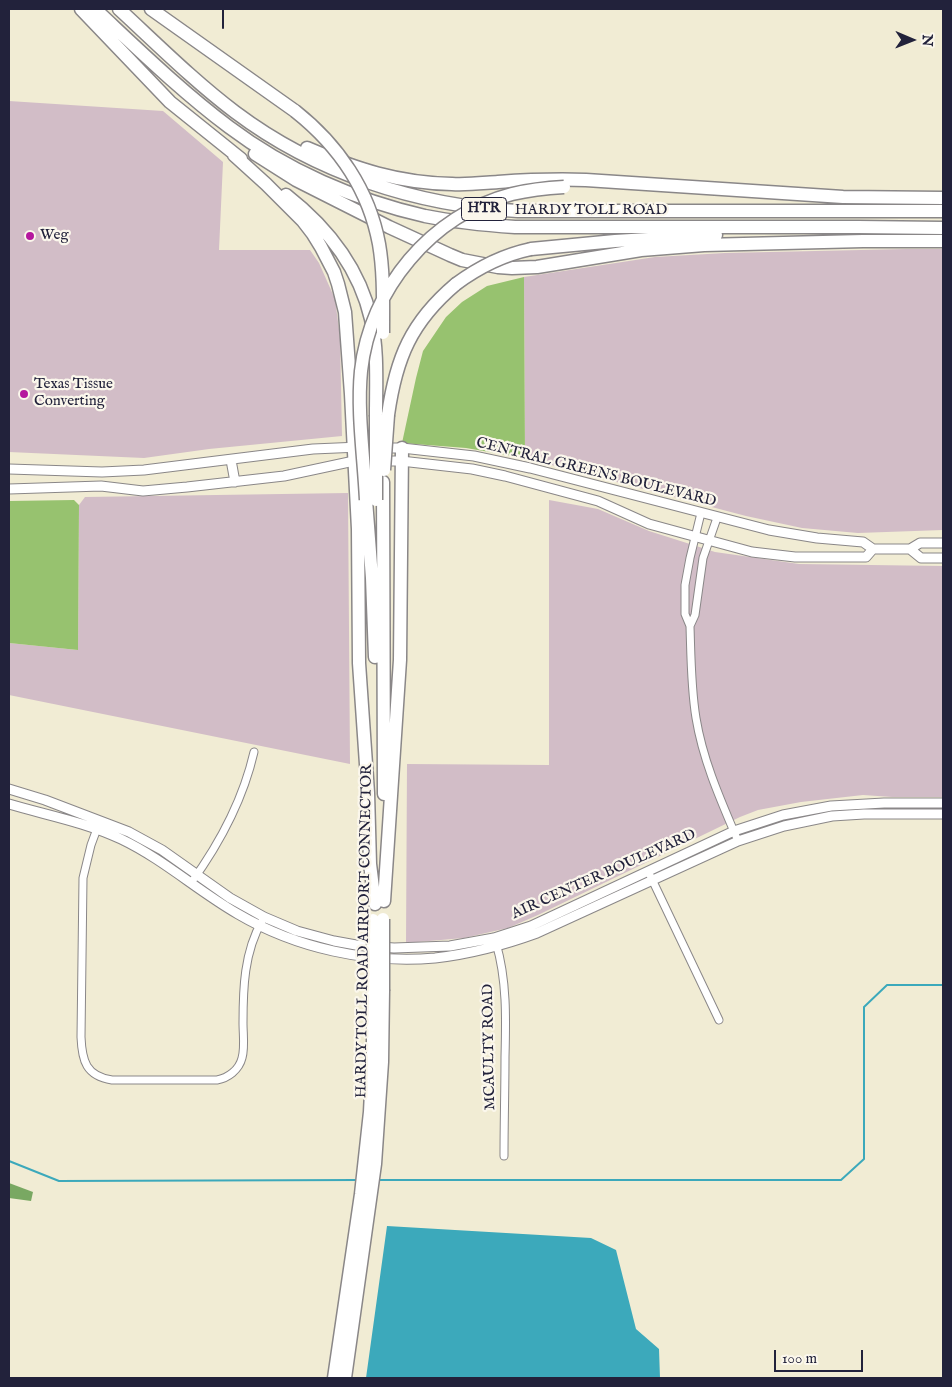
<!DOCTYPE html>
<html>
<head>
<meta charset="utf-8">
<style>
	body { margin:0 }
	#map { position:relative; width:952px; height:1387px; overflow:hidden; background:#f1ecd4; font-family:"IM FELL English",serif }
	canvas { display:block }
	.frame { position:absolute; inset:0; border:10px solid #22223b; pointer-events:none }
	.north { position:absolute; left:887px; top:15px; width:50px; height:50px; -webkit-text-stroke:4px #fbf7ec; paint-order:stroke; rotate:91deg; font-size:14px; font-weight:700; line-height:20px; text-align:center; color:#22223b }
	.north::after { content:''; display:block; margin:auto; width:18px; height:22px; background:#22223b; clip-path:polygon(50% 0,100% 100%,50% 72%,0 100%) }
	.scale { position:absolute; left:774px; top:1350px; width:89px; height:22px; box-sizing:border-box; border:2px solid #22223b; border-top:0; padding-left:6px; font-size:15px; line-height:18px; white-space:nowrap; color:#22223b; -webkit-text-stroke:4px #fbf7ec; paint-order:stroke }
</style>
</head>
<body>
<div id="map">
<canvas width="952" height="1387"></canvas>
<div class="frame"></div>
<div class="north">N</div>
<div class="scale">100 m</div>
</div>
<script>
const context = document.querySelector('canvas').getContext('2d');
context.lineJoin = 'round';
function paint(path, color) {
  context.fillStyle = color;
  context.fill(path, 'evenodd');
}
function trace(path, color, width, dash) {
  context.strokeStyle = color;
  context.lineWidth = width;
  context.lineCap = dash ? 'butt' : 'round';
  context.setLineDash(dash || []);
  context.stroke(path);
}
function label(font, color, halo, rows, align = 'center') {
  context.font = font + ' "IM FELL English",serif';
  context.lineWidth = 4.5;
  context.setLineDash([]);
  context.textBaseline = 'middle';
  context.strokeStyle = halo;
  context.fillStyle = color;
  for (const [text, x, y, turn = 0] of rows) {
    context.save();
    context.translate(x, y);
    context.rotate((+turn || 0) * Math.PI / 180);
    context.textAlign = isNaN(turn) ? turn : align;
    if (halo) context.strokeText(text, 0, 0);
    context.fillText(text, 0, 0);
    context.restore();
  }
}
paint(new Path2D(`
	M9 101 163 111 223 162 219 250H310L319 263 335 299 340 337 342 436 209 449 144 458 9 452Z
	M906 249H943V530L858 533 802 528 746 516 525 458 524 277 655 257 725 253Z
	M348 493 350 764 9 695V643L78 650 79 505 85 497Z
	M549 500 598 509 649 531 715 552 799 564 943 566V797H892L863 795 801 802 758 810 740 817 538 915 508 928 464 938 406 943 407 764 549 765Z`), '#d2bdc7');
paint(new Path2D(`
	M524 277 525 458 466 448 402 443 416 378 423 351 446 317 462 302 487 286Z
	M74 500 79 505 78 650 9 643V501Z`), '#97c26f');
paint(new Path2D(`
	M9 1183 33 1192 31 1201 9 1198Z`), '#79a862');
paint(new Path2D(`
	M387 1226 591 1238 616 1250 636 1329 659 1349 660 1378H366Z`), '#3ca9bb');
trace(new Path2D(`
	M9 1161 59 1181 357 1180
	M377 1180H841L864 1159V1007L887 985H943`), '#3ca9bb', 2);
const minor = new Path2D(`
	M701 513 690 558 685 585V614L690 626C691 657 691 688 696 718 703 761 721 801 738 841
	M690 626 695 615 703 558 717 518
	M98 826 91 845 83 878 81 1037C82 1061 86 1076 112 1080H217C228 1078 239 1070 242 1058 245 1048 243 1034 243 1023 243 989 244 952 262 921
	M648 871 719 1020
	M191 883C220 843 243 800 254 752
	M496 943C507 980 506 1019 505 1057 505 1090 504 1123 504 1156`);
const tertiary = new Path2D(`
	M380 448H402L474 456 530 468 769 530 817 538 863 542 873 549H910L920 543H943
	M231 460 235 482
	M380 461H401L472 469 505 476 598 501 649 524 752 552 795 557H866L873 549
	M9 469 102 472 144 470 313 449 360 447
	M9 489 101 486 143 491 187 487 284 476 354 461H360
	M910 549 921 558H943
	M9 789 45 800 129 832 162 850 230 898 264 917 297 931 334 941 356 945 394 948 450 946 494 938 531 926 734 831 783 815 831 806 884 803H943
	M9 804C46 815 85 822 121 839 163 859 198 891 238 914 296 948 368 964 435 958 470 954 504 945 537 933L738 841 784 826 832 816 864 814H943`);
const motorway = new Path2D(`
	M81 9 170 102 241 159
	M95 9C138 49 181 91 229 127 286 170 355 200 425 216 455 222 485 225 515 227H858L943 228
	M119 9C157 44 194 81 235 112 316 173 417 206 518 211H943
	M151 9 295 111
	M307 148C356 169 398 183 452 184 467 185 483 183 498 182 527 180 557 179 586 180L843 197 943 198
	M255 154 296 180 389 227 450 255 462 260 498 267 512 268 537 267 641 250 704 245 863 241H943
	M234 155 266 184 303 221 313 234 321 247 334 272 338 284 345 312 351 394 358 529 359 663 368 793 370 864 375 904
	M286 195C327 227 359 267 371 319 378 350 376 383 376 415
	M531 249 615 241 716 235
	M388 415C396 358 411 322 456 284
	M383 482 384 794
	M366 500 372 578 375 657
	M384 901 400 660 402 448
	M334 1378 361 1194 370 1112 373 1052V989
	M345 1378 375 1164 382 1062 383 991`);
trace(minor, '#8a8788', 9);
trace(tertiary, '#8a8788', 11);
trace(motorway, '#8a8788', 15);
trace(minor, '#fff', 7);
trace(tertiary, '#fff', 9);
trace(motorway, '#fff', 12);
trace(new Path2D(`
	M223 28V9`), '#22223b', 2);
const motorwayBridge = new Path2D(`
	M295 111C338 145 369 190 379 244 384 273 383 303 383 333
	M456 284C479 267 503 255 531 249
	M384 470 388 415
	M366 500C364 458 357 412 361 371 370 289 431 215 512 194 529 190 546 188 564 187
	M376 500V415
	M373 920V989
	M383 991V919`);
trace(motorwayBridge, '#8a8788', 15, []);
trace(motorwayBridge, '#fff', 12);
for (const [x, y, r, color] of [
	[30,236,5,"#b5179e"],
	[24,394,5,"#b5179e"]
]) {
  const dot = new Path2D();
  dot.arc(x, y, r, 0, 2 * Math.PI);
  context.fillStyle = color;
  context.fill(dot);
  trace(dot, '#fbf7ec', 2);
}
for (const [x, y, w] of [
	[484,209,45]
]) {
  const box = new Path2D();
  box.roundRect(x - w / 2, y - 11.5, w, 23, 4);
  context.fillStyle = '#fbf7ec';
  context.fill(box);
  trace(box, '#22223b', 1);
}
label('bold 14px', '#22223b', null, [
	["HTR",484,209]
]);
label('15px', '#22223b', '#fbf7ec', [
	["HARDY TOLL ROAD",591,211],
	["CENTRAL GREENS BOULEVARD",596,473,14],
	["AIR CENTER BOULEVARD",604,875,-24],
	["HARDY TOLL ROAD AIRPORT CONNECTOR",365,931,-89],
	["MCAULTY ROAD",490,1047,-91]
]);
label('15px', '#22223b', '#fbf7ec', [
	["Weg",40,236],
	["Texas Tissue",34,385],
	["Converting",34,402]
], 'left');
</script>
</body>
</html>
